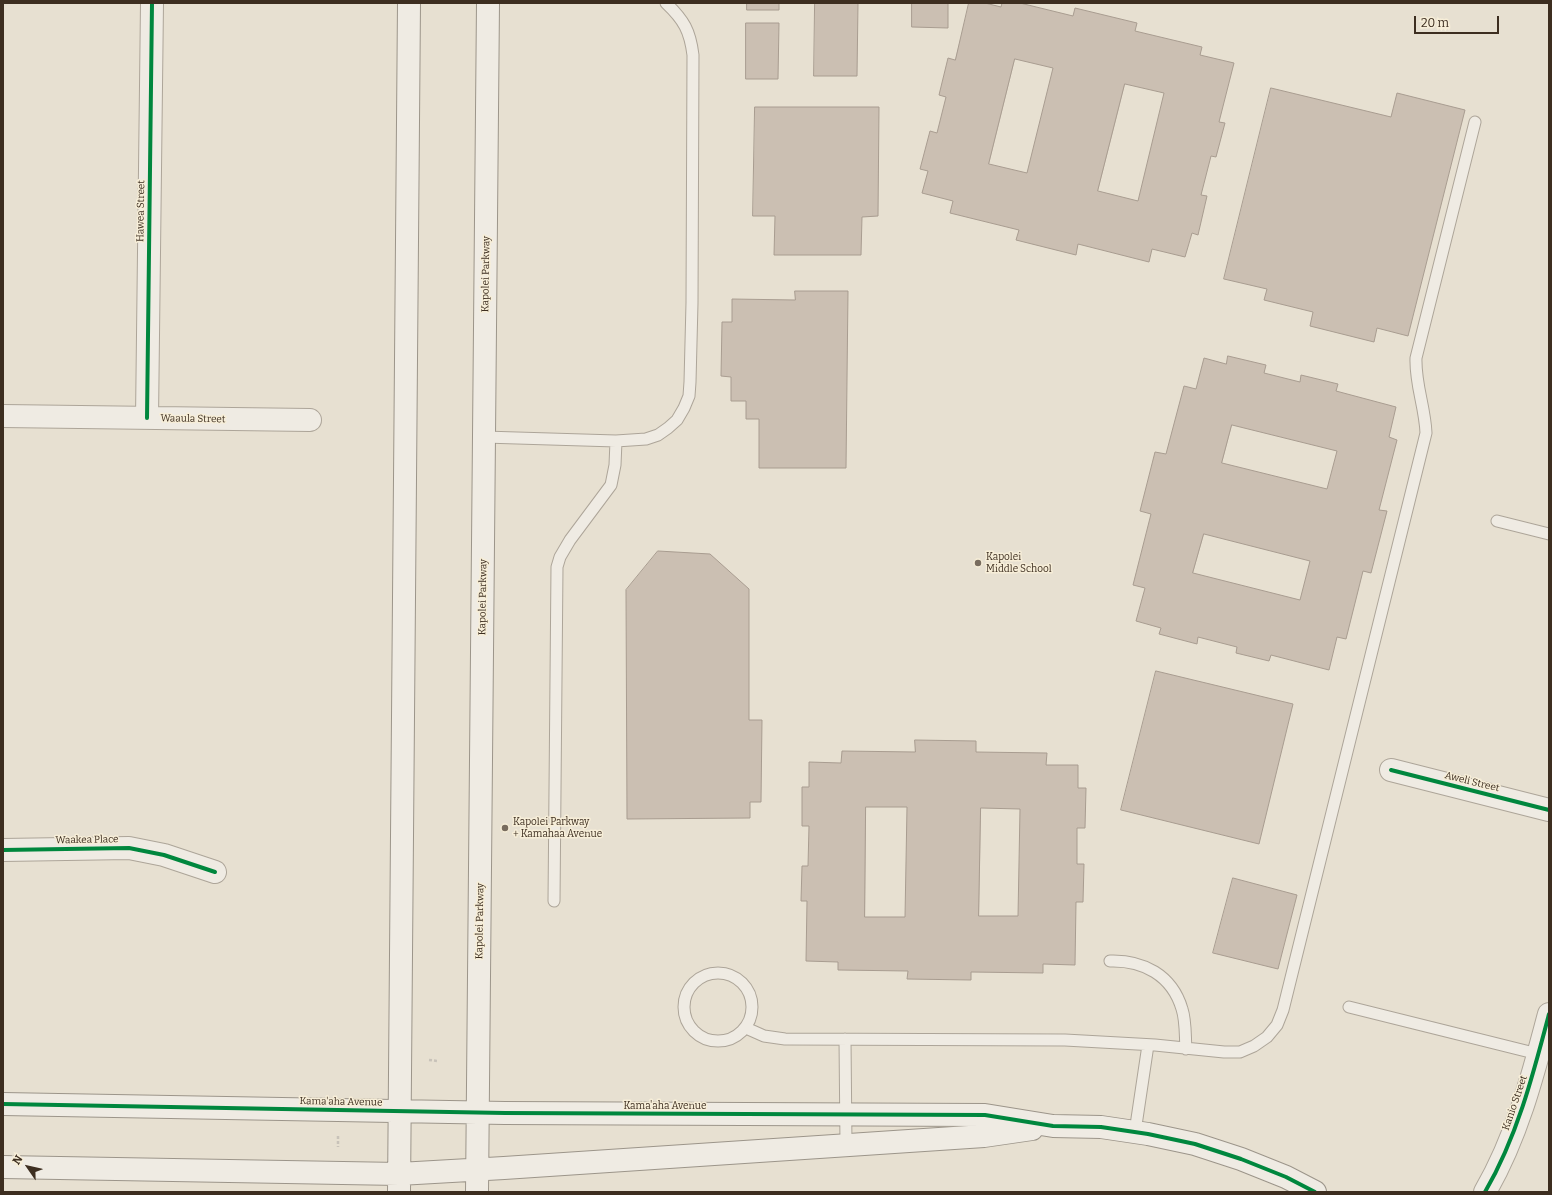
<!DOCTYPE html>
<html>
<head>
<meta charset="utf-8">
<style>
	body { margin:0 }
	#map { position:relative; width:1552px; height:1195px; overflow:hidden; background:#e7e0d1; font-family:Bitter,serif }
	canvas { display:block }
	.frame { position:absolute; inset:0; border:4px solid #3d2e20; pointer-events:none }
	.north { position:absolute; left:8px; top:1147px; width:40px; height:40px; -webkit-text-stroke:3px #f7eed8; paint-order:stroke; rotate:304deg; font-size:11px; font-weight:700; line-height:16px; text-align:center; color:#3d2e20 }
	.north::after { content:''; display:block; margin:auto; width:14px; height:18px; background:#3d2e20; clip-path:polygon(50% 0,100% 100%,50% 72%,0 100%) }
	.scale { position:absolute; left:1414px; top:16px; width:85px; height:18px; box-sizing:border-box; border:2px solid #3d2e20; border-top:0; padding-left:5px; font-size:12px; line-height:14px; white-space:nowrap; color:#3d2e20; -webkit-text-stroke:3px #f7eed8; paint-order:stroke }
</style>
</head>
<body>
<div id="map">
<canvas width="1552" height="1195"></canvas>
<div class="frame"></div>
<div class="north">N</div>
<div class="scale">20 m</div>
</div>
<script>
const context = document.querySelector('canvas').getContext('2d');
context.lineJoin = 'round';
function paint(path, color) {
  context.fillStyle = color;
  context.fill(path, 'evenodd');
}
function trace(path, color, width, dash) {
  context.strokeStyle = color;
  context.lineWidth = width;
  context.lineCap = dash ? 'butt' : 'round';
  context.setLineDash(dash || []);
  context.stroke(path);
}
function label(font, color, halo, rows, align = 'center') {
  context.font = font + ' Bitter,serif';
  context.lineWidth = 3;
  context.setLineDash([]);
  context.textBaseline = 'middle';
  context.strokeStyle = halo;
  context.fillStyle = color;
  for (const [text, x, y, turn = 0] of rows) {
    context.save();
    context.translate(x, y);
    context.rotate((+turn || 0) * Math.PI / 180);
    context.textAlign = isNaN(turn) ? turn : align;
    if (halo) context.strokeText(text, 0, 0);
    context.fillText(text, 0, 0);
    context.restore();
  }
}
const building = new Path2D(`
	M747 3H779V10H747Z
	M815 3H858L857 76H814Z
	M912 3H948V28L912 27Z
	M969 3H985L1001 7 1002 3H1020L1073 16 1075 8 1137 23 1135 31 1202 47 1200 55 1234 63 1219 122 1225 123 1216 157 1211 156 1201 195 1207 196 1198 235 1192 233 1185 257 1152 249 1149 262 1078 244 1076 255 1016 240 1019 230 950 213 953 201 922 193 928 171 920 169 930 131 937 133 946 97 939 95 948 58 955 60ZM1015 59 1053 68 1027 173 989 164ZM1125 84 1164 93 1138 201 1098 191Z
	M746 23H779L778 79H746Z
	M1271 88 1391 117 1397 93 1465 110 1408 336 1377 328 1374 342 1310 326 1313 312 1264 300 1267 289 1224 279Z
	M755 107H879L878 216 862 217 861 255H774L775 216H753Z
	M795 291H848L846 468H759V419H746V401H731V377L721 376 722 322H732V299L795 300Z
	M1228 356 1266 365 1264 373 1300 382 1301 375 1338 384 1336 391 1396 407 1389 437 1397 440 1379 510 1387 511 1371 573 1363 571 1346 639 1337 637 1329 670 1271 655 1269 661 1236 653 1237 647 1198 637 1197 644 1159 634 1161 628 1136 621 1145 588 1133 585 1151 514 1140 511 1155 452 1166 454 1184 386 1196 389 1204 358 1226 364ZM1232 425 1337 451 1327 489 1222 463ZM1204 534 1310 561 1300 600 1193 573Z
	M658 551 710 554 749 589V720H762L761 802H750V818L627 819 626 590Z
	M1156 671 1293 704 1259 844 1121 810Z
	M915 740 976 741V752L1047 753 1046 765H1078V788H1086L1085 828H1077V864H1084L1083 902H1076L1075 965 1043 964V973L971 972V980L907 979 908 971 838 970V962L806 961 807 901H801L802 866H808L809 826H802V787H809V762L841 763 842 751 915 752ZM866 807H907L905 917H865ZM981 808 1020 809 1018 916H979Z
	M1233 878 1297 895 1278 969 1213 953Z`);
paint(building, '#cbbfb2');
trace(building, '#a89c90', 1);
const lane = new Path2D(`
	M484 437 616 441 646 439 658 435 668 428 677 420 684 408 689 396 690 382 692 303 693 55C690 31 684 20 666 3
	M1497 521 1549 534
	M554 901 557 567 560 557 570 540 611 485 615 465 616 441
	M1110 961C1143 960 1172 975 1182 1009 1186 1021 1185 1036 1186 1049
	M684 1007a34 34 0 1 1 68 0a34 34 0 1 1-68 0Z
	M1349 1007 1538 1054
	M746 1028 764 1036 785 1039 1065 1040 1155 1045 1224 1052H1240L1254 1046 1267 1037 1277 1025 1283 1010 1426 433C1425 407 1415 384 1416 358L1475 122
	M845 1039 846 1145
	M1135 1132 1148 1045`);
const street = new Path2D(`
	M3 416 310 420
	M147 418 152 3
	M1391 770 1549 810
	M3 850 129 848 164 855 215 872
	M1485 1192C1517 1137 1533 1075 1549 1014`);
const secondary = new Path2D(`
	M3 1104 505 1113 985 1115 1053 1126 1101 1127 1148 1134 1195 1144 1241 1159 1286 1177 1315 1192
	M3 1167 399 1174 504 1168 984 1136 1032 1129
	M399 1192 409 3
	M477 1192 488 3`);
trace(lane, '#ada599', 13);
trace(street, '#ada599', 24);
trace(secondary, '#9c958a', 24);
trace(new Path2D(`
	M429 1060 438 1061
	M338 1136V1147`), '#c8c2b9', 2.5, [3, 2]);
trace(lane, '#efebe3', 11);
trace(street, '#efebe3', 22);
trace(secondary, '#efebe3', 22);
trace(new Path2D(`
	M147 418 152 3
	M1391 770 1549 810
	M3 850 129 848 164 855 215 872
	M3 1104 505 1113 985 1115 1053 1126 1101 1127 1148 1134 1195 1144 1241 1159 1286 1177 1315 1192
	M1485 1192C1517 1137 1533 1075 1549 1014`), '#00873e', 4);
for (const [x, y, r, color] of [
	[978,563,4,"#786c5e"],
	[505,828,4,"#786c5e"]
]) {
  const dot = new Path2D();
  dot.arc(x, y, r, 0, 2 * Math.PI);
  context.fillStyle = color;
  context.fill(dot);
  trace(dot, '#f7eed8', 1.5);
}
label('10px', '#3d2e20', '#f7eed8', [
	["Hawea Street",141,211,-89],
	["Kapolei Parkway",486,274,-89],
	["Waaula Street",193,419,1],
	["Kapolei Parkway",483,597,-89],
	["Aweli Street",1472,782,14],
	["Waakea Place",87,840,-1],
	["Kapolei Parkway",480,921,-89],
	["Kama'aha Avenue",341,1102,1],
	["Kanio Street",1515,1103,-71],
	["Kama'aha Avenue",665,1106]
]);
label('10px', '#3d2e20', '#f7eed8', [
	["Kapolei",986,557],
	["Middle School",986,569],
	["Kapolei Parkway",513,822],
	["+ Kamahaa Avenue",513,834]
], 'left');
</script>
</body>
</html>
